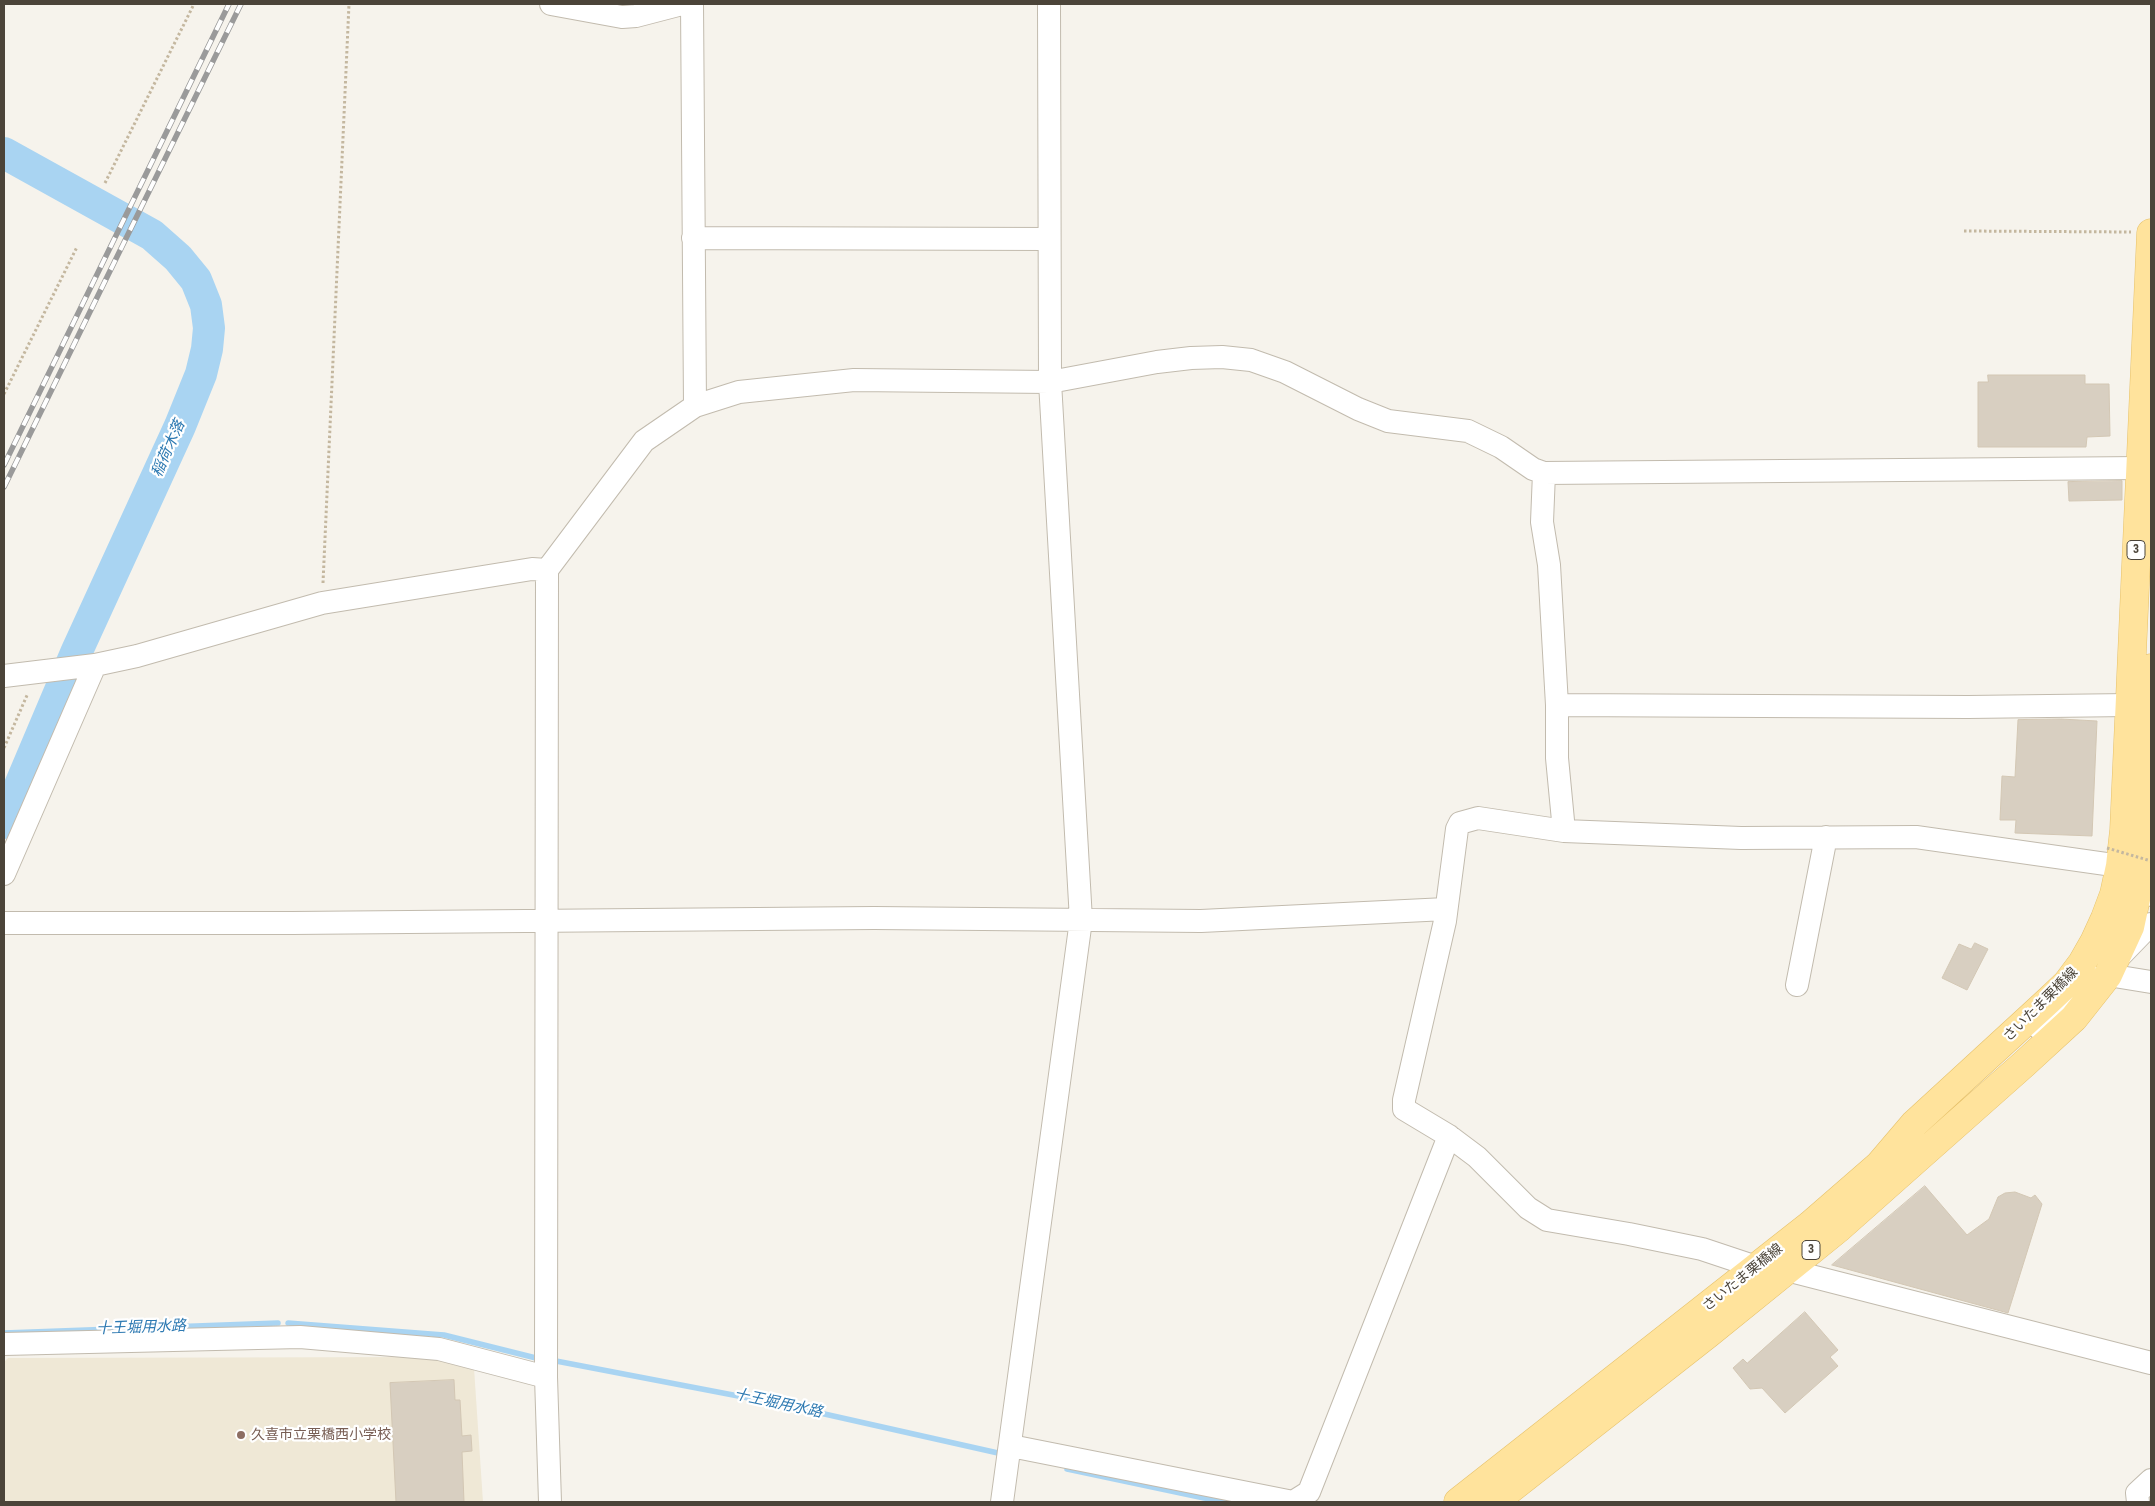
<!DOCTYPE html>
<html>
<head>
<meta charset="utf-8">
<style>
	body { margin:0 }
	#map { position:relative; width:2155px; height:1506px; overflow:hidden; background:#f6f3ec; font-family:"Roboto Condensed",sans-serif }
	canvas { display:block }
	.frame { position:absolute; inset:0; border:5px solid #4b4439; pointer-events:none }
</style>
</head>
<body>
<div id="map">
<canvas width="2155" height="1506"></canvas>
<div class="frame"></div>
</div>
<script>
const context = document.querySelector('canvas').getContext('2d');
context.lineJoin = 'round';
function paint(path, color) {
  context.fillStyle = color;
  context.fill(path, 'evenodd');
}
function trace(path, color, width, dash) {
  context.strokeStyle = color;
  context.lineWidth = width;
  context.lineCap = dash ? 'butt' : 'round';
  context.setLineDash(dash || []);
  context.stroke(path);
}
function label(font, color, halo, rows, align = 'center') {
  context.font = font + ' "Roboto Condensed","Noto Sans JP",sans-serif';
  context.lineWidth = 4.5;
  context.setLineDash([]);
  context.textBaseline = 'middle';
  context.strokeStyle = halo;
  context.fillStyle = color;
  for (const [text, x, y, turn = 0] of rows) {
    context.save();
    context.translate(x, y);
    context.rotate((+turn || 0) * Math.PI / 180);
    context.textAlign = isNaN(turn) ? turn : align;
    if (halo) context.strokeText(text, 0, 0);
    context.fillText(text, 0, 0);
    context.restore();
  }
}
paint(new Path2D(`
	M426 1357 474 1368 483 1502H4V1362L8 1358Z`), '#efe8d6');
trace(new Path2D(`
	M288 1323 444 1335 540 1359
	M4 1333 278 1323
	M556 1361 780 1404 998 1453
	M1067 1469 1204 1498 1234 1502`), '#a9d4f2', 5.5);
trace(new Path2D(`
	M4 153 152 235 178 258 196 280 206 305 209 328 207 349 201 374 180 426 76 653 4 823`), '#a9d4f2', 32);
const building = new Path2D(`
	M1988 375H2085V384H2109L2110 436 2087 437 2086 447H1978V382H1988Z
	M2122 481V500L2069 501 2068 482Z
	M2061 719 2097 721 2092 836 2015 833 2016 820H2000L2002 776 2015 777 2018 720Z
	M1975 943 1988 949 1967 990 1942 978 1959 944 1971 949Z
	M1925 1186 1967 1235 1989 1219 1998 1197 2005 1193 2015 1192 2031 1198 2035 1195 2042 1204 2008 1313 1832 1265Z
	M1805 1312 1838 1350 1830 1357 1838 1366 1785 1413 1762 1388 1750 1389 1733 1368 1743 1359 1747 1363Z
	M454 1380 455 1400H460L462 1436 471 1435 472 1451 462 1452 464 1502H396L390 1383Z`);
paint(building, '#d8cfc1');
trace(building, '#d3c7b4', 1);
const minor = new Path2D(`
	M551 4 622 17 636 16 682 4
	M692 4 695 406
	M693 238 1049 239
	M1544 473 1542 522 1549 565 1557 705V758L1564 831
	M4 676 95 665 137 656 322 603 532 569 547 570
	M1557 705 1968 707 2129 705
	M4 874 95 665
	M4 923H292L874 918 1201 921 1446 909
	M2121 955 2151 924
	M2108 975 2151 982
	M1797 985 1826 837
	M2039 1028 2095 978
	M1756 1267 1702 1249 1629 1234 1547 1220 1528 1208 1477 1157 1449 1136 1404 1109V1100L1445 921 1457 829 1460 823 1478 818 1564 831 1741 838 1916 837 2120 866 2151 895
	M1787 1270 2151 1363
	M4 1344 300 1337 439 1349 546 1377
	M1011 1446 1293 1502 1309 1492 1449 1136
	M550 1502 546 1377 547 570 644 441 695 406 739 392 854 380 1050 382 1157 362 1191 358 1222 357 1251 360 1285 372 1358 409 1388 421 1468 431 1501 447 1533 469 1544 473 2141 468
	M1002 1502 1081 920 1050 382 1049 4
	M2138 1502 2137 1493 2151 1480`);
const major = new Path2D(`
	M1458 1502 1810 1225 1879 1165 1914 1124 2048 1001 2067 983 2082 963 2094 942 2105 918 2114 894 2120 866 2124 830 2151 233
	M1494 1502 1708 1334 1839 1228 2024 1064 2074 1018 2108 975 2130 927 2139 885 2147 805 2151 668`);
trace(minor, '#c2bbae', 24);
trace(major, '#e6c16a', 29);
trace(new Path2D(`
	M105 183 194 4
	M1964 231 2131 232
	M4 394 77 247
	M323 583 349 4
	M4 748 28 693`), '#c4b79f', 3, [2.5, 2.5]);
trace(minor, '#fff', 22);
trace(major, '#ffe39c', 28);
const rail = new Path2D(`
	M4 465 229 4
	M4 487 241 4`);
trace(rail, '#9a9a9a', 5.5);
trace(rail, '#fff', 4, [11]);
trace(new Path2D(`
	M2107 848 2151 861`), '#c4b79f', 3, [2.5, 2.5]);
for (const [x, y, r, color] of [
	[241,1435,5,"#8d6e63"]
]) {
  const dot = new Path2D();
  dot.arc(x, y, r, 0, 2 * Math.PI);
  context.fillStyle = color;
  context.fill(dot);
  trace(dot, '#fff', 2);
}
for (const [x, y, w] of [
	[2136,550,18],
	[1811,1250,18]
]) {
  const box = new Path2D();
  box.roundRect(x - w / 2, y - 9.5, w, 19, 4);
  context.fillStyle = '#fff';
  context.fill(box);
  trace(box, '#4b4439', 1);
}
label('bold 12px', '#4b4439', null, [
	["3",2136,550],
	["3",1811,1250]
]);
label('14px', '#4b4439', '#fff', [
	["さいたま栗橋線",2041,1005,-45],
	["さいたま栗橋線",1743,1278,-39]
]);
label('14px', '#785e54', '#fff', [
	["久喜市立栗橋西小学校",251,1435]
], 'left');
label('italic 15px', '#2e7ab2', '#fff', [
	["稲荷木落",169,449,-66],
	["十王堀用水路",141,1328,-2],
	["十王堀用水路",778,1404,12]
]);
</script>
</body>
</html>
